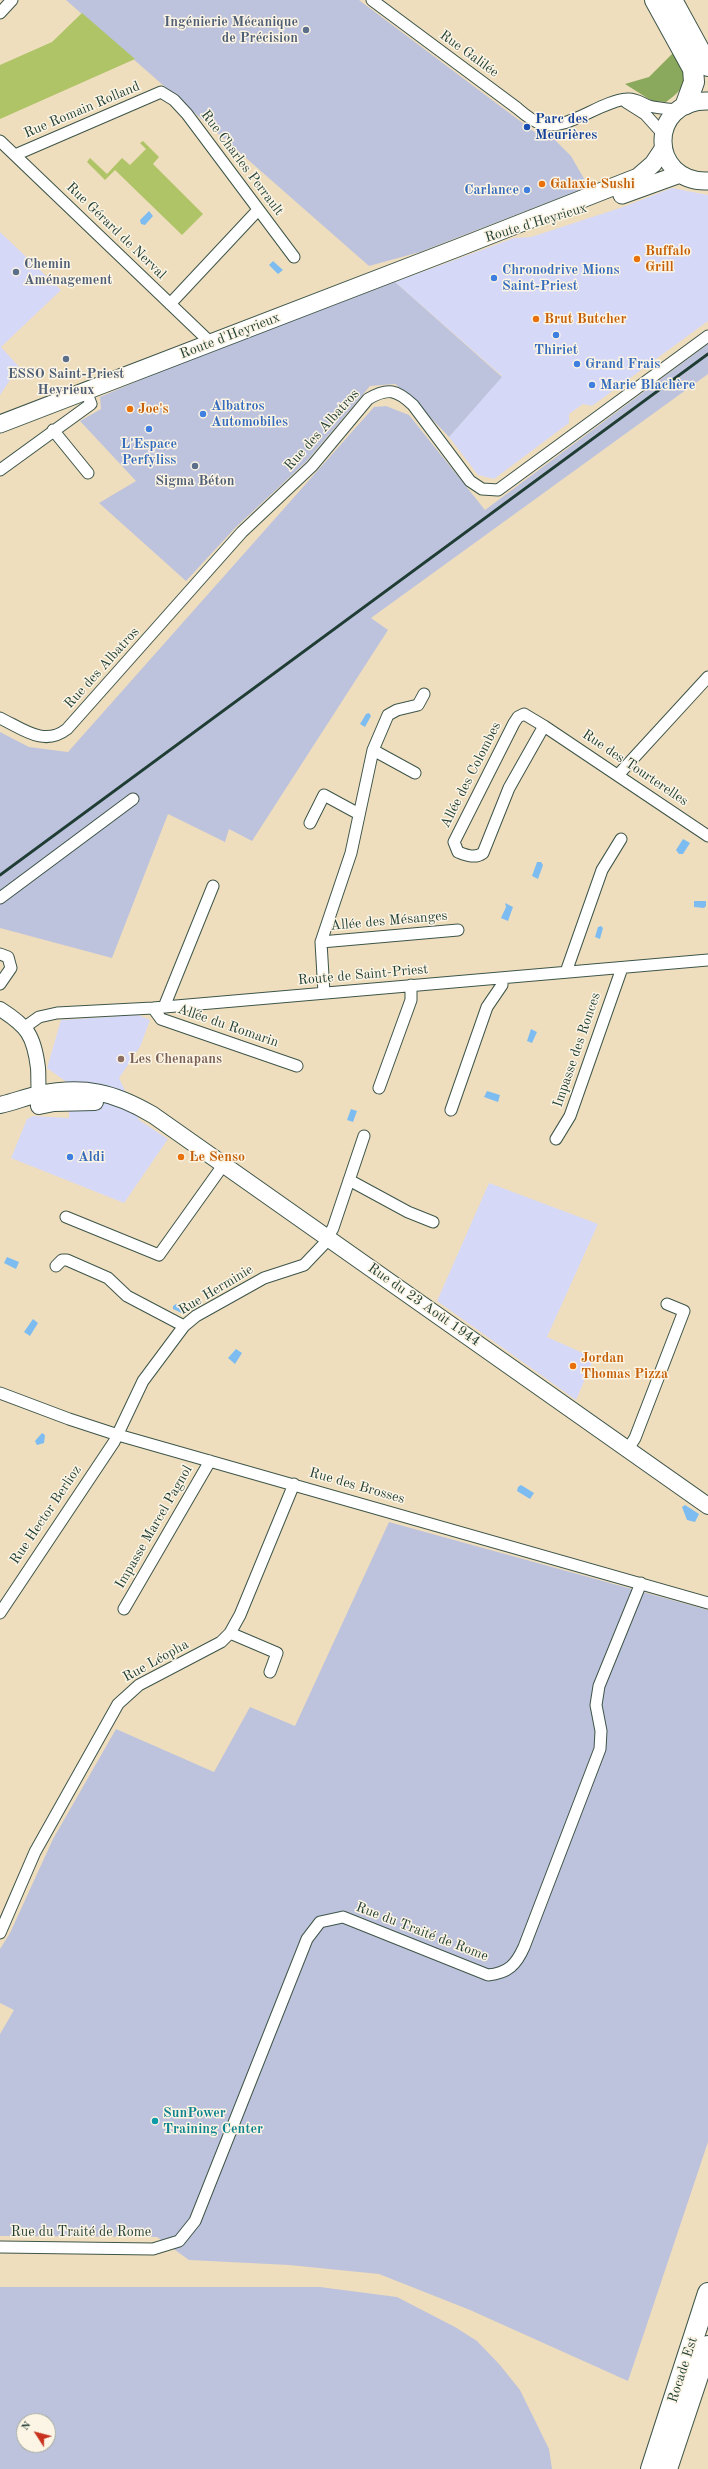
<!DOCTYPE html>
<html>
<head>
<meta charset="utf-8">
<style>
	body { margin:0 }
	#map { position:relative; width:708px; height:2469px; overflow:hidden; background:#efdebd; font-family:"Old Standard TT",serif }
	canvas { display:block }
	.north { position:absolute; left:16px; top:2413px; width:40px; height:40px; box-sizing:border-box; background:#fcf5e5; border:1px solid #a4ab9e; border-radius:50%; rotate:306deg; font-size:11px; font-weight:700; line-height:16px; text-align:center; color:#1f3d34 }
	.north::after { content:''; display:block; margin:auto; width:14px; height:18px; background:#c8321e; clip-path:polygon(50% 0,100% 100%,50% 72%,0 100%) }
</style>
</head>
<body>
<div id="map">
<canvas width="708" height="2469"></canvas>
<div class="north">N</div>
</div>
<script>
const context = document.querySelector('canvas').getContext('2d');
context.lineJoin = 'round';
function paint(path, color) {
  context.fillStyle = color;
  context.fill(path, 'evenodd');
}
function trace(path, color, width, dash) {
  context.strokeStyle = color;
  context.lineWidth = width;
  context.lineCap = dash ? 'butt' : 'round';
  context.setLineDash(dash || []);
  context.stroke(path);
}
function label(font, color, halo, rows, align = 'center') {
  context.font = font + ' "Old Standard TT",serif';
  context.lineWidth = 3;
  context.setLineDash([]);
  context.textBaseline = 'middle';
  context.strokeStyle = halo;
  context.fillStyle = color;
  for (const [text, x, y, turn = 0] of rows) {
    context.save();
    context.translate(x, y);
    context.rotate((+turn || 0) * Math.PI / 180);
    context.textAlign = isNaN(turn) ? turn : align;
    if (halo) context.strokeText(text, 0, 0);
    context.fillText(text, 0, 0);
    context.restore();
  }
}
paint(new Path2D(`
	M672 188 708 195V321L592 406 583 404 569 414V423L494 479 478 475 449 437 502 376 395 282 514 238 531 237 623 207Z
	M0 232 61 290 1 347 21 369 12 377 0 395Z
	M138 1015 150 1020 140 1047 119 1078 139 1120 168 1139 124 1203 11 1158 27 1119 33 1116 69 1118 68 1083 47 1068 61 1020Z
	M489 1183 598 1224 547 1337 594 1358 576 1400 437 1301Z`), '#d6d8f8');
paint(new Path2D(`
	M66 0H359L540 136 554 139 571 156 587 184 585 188 420 252 369 266Z
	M395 282 502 377 449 437 410 396 395 384 370 386 306 462 236 527 186 581 99 503 136 481 80 421 101 409 100 397 180 363Z
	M708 344V374L371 618 388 630 252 841 229 829 225 842 168 814 112 958 0 928V732L29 747 68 752 374 407 386 406 409 415 485 510Z
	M389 1522 708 1610V2142L628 2381 470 2310 379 2274 289 2265 189 2260 157 2237 0 2236V2034L14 2010 0 2003V1949L10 1933 53 1839 116 1729 214 1772 250 1707 295 1726Z
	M0 2287H320L397 2297 455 2327 477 2341 500 2365 520 2390 549 2449 552 2469H0ZM24 2421H48V2445H24Z`), '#bec3dd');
paint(new Path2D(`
	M82 13 135 59 0 119V65L52 42Z
	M143 141 159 157 153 164 203 214 182 235 115 170 105 180 87 162 90 158 107 174 122 158 130 165 146 149 140 143Z`), '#afc367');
paint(new Path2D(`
	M674 52C689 75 689 86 666 102L652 101 625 84 649 77Z`), '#8ba95c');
paint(new Path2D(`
	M149 211 153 216 145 225 141 224 140 220Z
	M273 261 283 270 278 274 269 265Z
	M369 713 371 716 365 727 360 724 366 714Z
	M683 839 690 843 683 854H679L676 850Z
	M537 862H541L543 865 538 879 532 876Z
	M694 901H706V906L704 908 694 907Z
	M505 903 513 907 508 921 501 918 506 907Z
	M601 926 603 928 600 939 595 937 598 927Z
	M531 1029 537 1032 532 1043 527 1041Z
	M487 1091 500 1095 498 1102 484 1097Z
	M351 1109 357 1111 353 1122 347 1120Z
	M7 1257 19 1262 16 1269 4 1263Z
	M176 1304 186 1309 184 1314 173 1309V1306Z
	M33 1319 38 1323 30 1336 24 1332Z
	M236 1349 242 1353 235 1364 228 1358Z
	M42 1433 45 1435 44 1443 37 1445 35 1441Z
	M521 1485 534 1493 530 1499 517 1491 518 1487Z
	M685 1505 699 1514 695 1522 687 1520 682 1507Z`), '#7dbcf1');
const minor = new Path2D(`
	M372 0 517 108C524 114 533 122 542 124 568 131 600 101 627 99 636 98 641 103 649 106 658 108 668 109 677 110
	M0 13 12 0
	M626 102 645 114 663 134
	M0 141 211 343
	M15 155 161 92 174 100 187 114 294 257
	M170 304 258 210
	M53 430 88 473
	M0 470 91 404 86 391
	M0 718C23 729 44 747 67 729L242 532 312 466 368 399C388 387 397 390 413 405L470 481 482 489 498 490 708 336
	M544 726 509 788 483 853C475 859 466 855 458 852L454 842 514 723 518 717 524 714 544 726 708 836
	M373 750 415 773
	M618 775 708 677
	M310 823 324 795 359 814
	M0 898 133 799
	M321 942 458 930
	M0 954 8 957 11 968 0 984
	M566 972 602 870 621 839
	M324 993 321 942 351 853 373 750 388 715 397 710 418 705 424 694
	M164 1007 213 886
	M153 1008 161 1019 297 1066
	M25 1027 39 1017 57 1013 153 1008 708 960
	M379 1088 411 1000V985
	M451 1110 487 1007 502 985V978
	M556 1139 570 1116 622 968
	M349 1180 408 1212 433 1222
	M66 1217 159 1255 224 1164
	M56 1266 62 1260H67L108 1278 127 1296 184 1326
	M0 1393 69 1419 118 1435 708 1603
	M628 1449 635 1438 684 1311 667 1304
	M124 1609 210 1461
	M0 1613 114 1442 143 1381 184 1326 196 1316 264 1278 304 1265 324 1244 333 1228 364 1136
	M230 1633 277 1653 270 1672
	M0 1933 35 1852 118 1704 139 1685 221 1642 230 1633 240 1615 294 1484
	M0 2247 153 2249 179 2241 195 2221 307 1939 320 1922 343 1917 488 1975C508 1973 516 1965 524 1947L600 1749 601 1731 596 1705 599 1686 641 1583`);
const tertiary = new Path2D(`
	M0 1009C27 1026 34 1035 38 1068 39 1080 37 1092 41 1105`);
const secondary = new Path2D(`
	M0 1105C13 1102 26 1097 39 1094 84 1085 114 1092 153 1115L708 1506
	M39 1106 54 1103 95 1102`);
const primary = new Path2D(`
	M708 101C647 100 649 183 708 181
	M622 195 680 174
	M0 424 460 247 638 177 653 164 663 149`);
const motorway = new Path2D(`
	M655 0 693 69 694 82 686 104
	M672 0 708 66
	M651 2469 708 2293
	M667 2469 708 2346`);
trace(minor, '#3e5549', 13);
trace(tertiary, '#3e5549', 16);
trace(secondary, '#3e5549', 18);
trace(primary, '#3e5549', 19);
trace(motorway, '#3e5549', 22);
trace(minor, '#fff', 11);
trace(tertiary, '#fff', 14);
trace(secondary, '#fff', 16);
trace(primary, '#fff', 17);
trace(motorway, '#fff', 20);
trace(new Path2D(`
	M0 875 708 354`), '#1f3d34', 3);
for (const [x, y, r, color] of [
	[306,30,4,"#5c6f8a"],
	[527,127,4,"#1a4fb4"],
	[542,184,4,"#e8710a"],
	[527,190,4,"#3f7fe0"],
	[637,259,4,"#e8710a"],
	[16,272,4,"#5c6f8a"],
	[494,278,4,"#3f7fe0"],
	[536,319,4,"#e8710a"],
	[556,335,4,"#3f7fe0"],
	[66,359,4,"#5c6f8a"],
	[577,364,4,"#3f7fe0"],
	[592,385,4,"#3f7fe0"],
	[130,409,4,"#e8710a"],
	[203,414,4,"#3f7fe0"],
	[149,429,4,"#3f7fe0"],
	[195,466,4,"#5c6f8a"],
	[121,1059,4,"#8d6e63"],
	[70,1157,4,"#3f7fe0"],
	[181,1157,4,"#e8710a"],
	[573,1366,4,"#e8710a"],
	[155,2121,4,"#0f9aa8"]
]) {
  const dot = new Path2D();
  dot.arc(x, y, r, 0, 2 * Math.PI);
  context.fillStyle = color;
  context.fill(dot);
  trace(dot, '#fcf5e5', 1.5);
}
label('bold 14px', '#4e5e75', '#fcf5e5', [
	["Ingénierie Mécanique",298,22,"right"],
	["de Précision",298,38,"right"],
	["Chemin",24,264,"left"],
	["Aménagement",24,280,"left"],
	["ESSO Saint-Priest",66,374],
	["Heyrieux",66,390],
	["Sigma Béton",195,481]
]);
label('14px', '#1f3d34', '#fcf5e5', [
	["Rue Galilée",469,54,36],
	["Rue Romain Rolland",82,110,-23],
	["Rue Charles Perrault",242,163,53],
	["Route d'Heyrieux",536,223,-17],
	["Rue Gérard de Nerval",116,231,44],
	["Route d'Heyrieux",230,336,-21],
	["Rue des Albatros",322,430,-48],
	["Rue des Albatros",102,668,-48],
	["Rue des Tourterelles",635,768,34],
	["Allée des Colombes",471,775,-63],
	["Allée des Mésanges",389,921,-5],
	["Route de Saint-Priest",363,975,-5],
	["Allée du Romarin",228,1026,19],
	["Impasse des Ronces",577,1050,-71],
	["Rue Herminie",216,1290,-31],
	["Rue du 23 Août 1944",424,1305,35],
	["Rue des Brosses",357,1486,16],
	["Rue Hector Berlioz",46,1515,-56],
	["Impasse Marcel Pagnol",154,1527,-60],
	["Rue Léopha",156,1661,-29],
	["Rue du Traité de Rome",422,1932,21],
	["Rue du Traité de Rome",81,2232],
	["Rocade Est",683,2370,-72]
]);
label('bold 14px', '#164399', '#fcf5e5', [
	["Parc des",535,119],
	["Meurières",535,135]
], 'left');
label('bold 14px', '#c56008', '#fcf5e5', [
	["Galaxie Sushi",550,184],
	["Buffalo",645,251],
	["Grill",645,267],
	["Brut Butcher",544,319],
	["Joe's",138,409],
	["Le Senso",189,1157],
	["Jordan",581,1358],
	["Thomas Pizza",581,1374]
], 'left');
label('bold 14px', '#366cbe', '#fcf5e5', [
	["Carlance",519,190,"right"],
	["Chronodrive Mions",502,270],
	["Saint-Priest",502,286],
	["Thiriet",556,350,"center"],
	["Grand Frais",585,364],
	["Marie Blachère",600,385],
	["Albatros",211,406],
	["Automobiles",211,422],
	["L'Espace",149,444,"center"],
	["Perfyliss",149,460,"center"],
	["Aldi",78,1157]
], 'left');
label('bold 14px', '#785e54', '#fcf5e5', [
	["Les Chenapans",129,1059]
], 'left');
label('bold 14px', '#0d838f', '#fcf5e5', [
	["SunPower",163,2113],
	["Training Center",163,2129]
], 'left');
</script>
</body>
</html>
